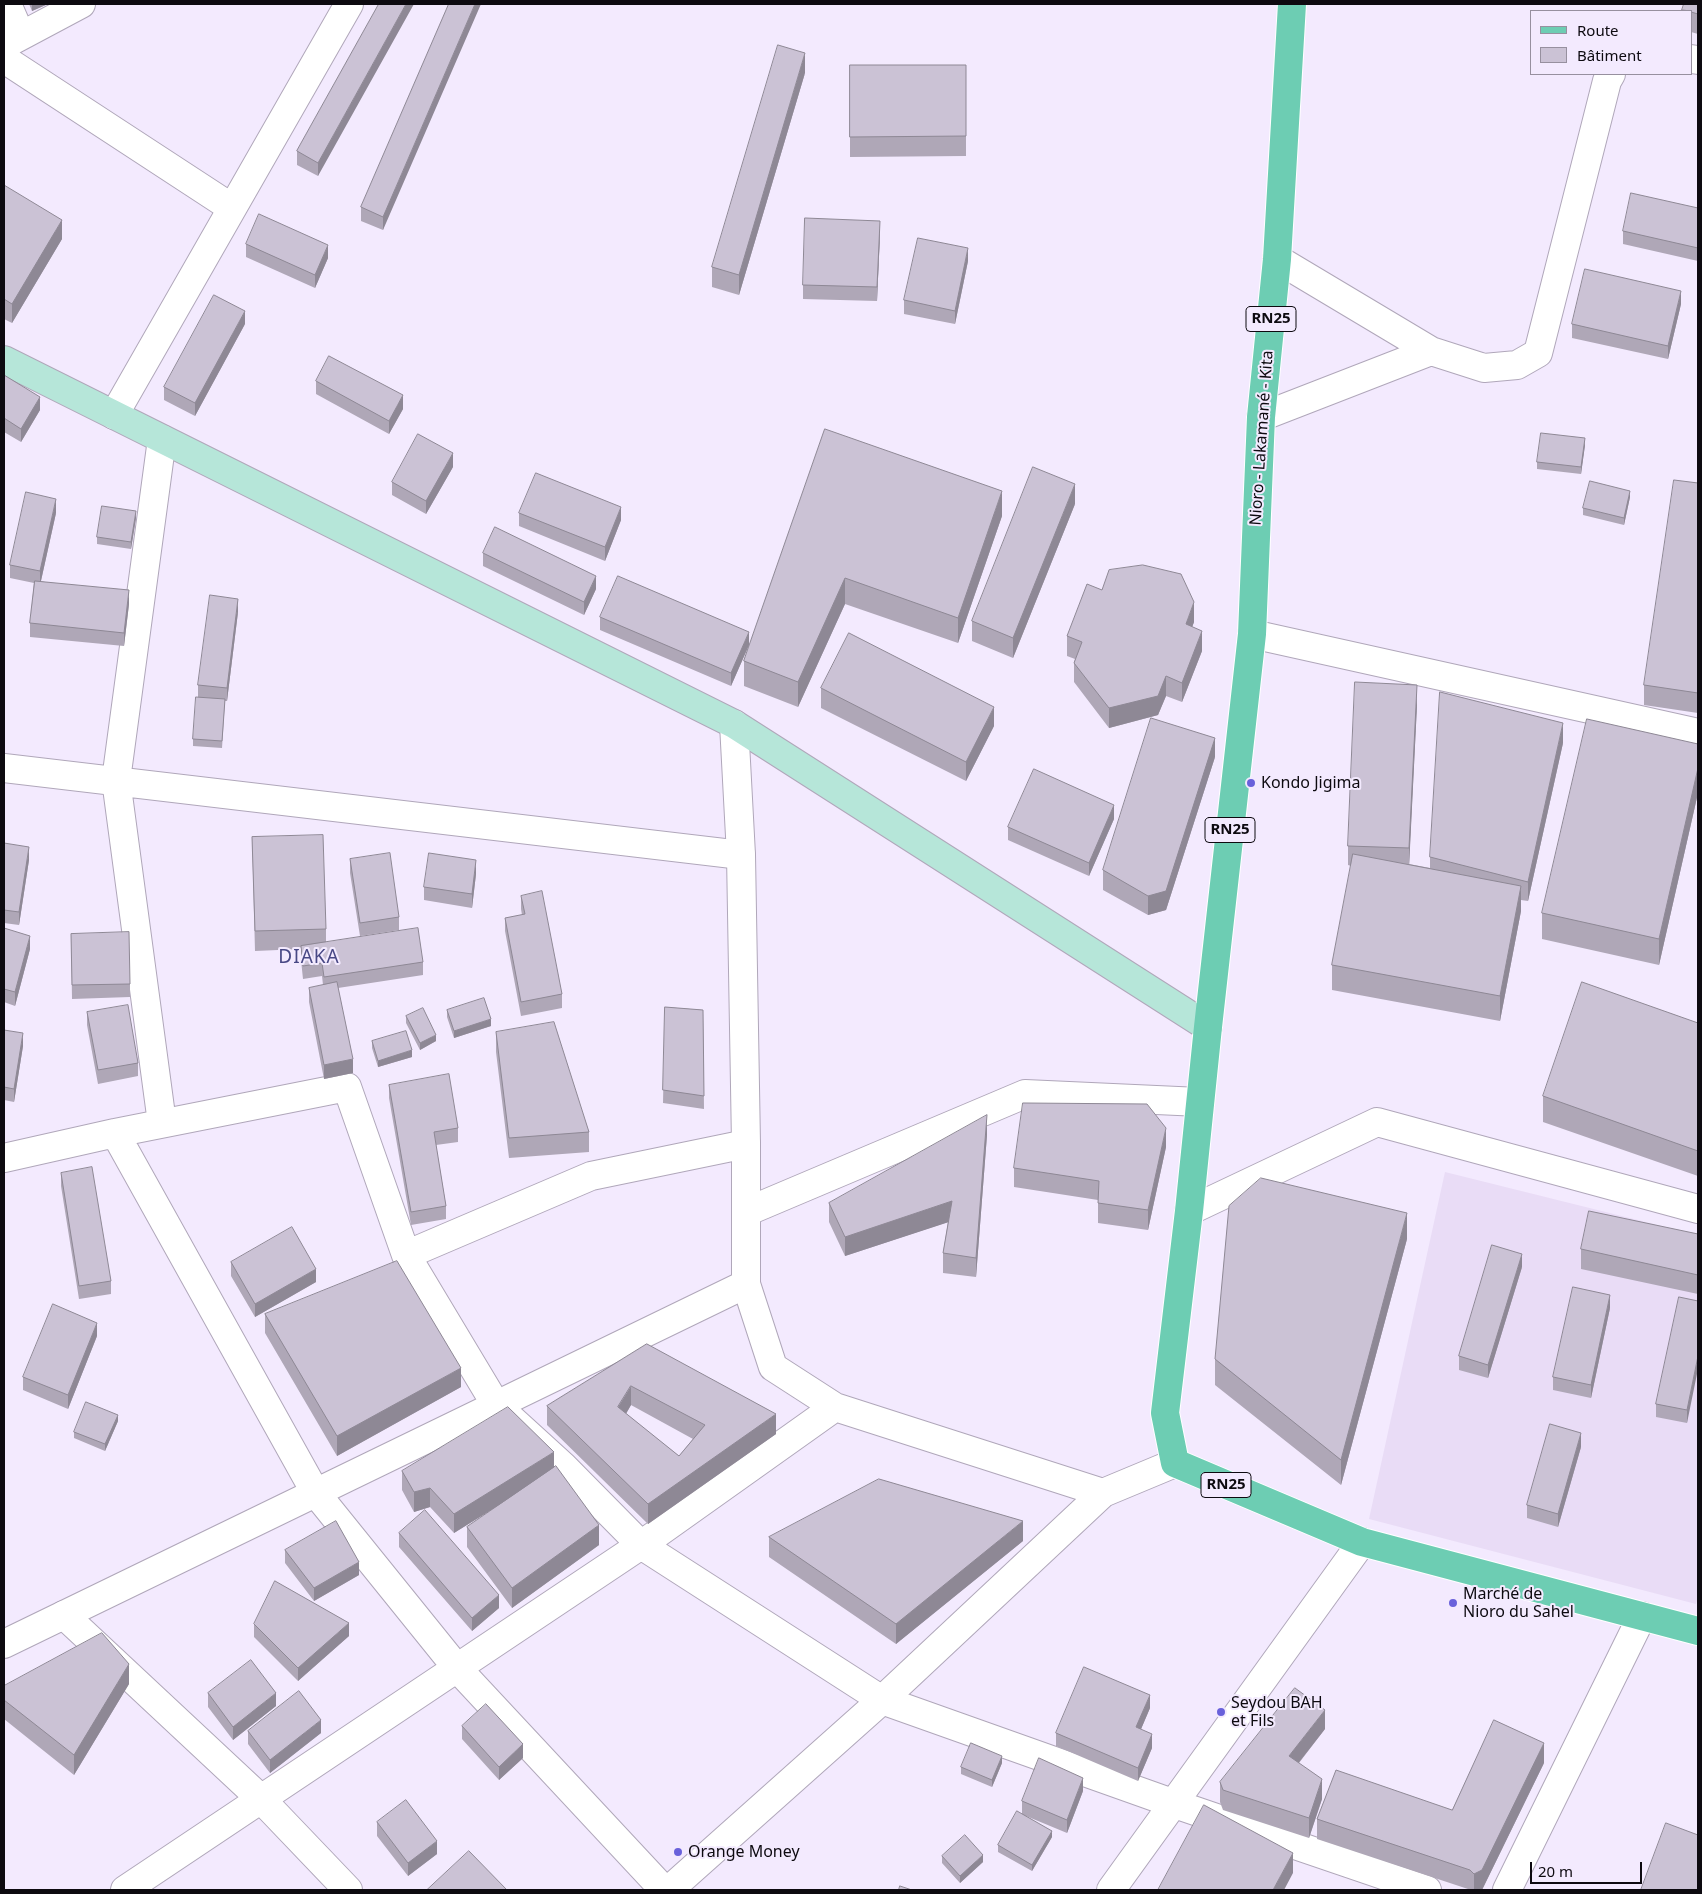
<!DOCTYPE html>
<html>
<head>
<meta charset="utf-8">
<style>
	body { margin:0 }
	#map { position:relative; width:1702px; height:1894px; overflow:hidden; background:#f3eafe; font-family:"Noto Sans",sans-serif }
	canvas { display:block }
	.frame { position:absolute; inset:0; border:5px solid #0d0a10; pointer-events:none }
	.legend { position:absolute; left:1530px; top:10px; width:162px; height:65px; box-sizing:border-box; background:#f3eafe; border:1px solid #97909f; margin:0; padding:6px 9px; list-style:none; font-size:15px; color:#0d0a10 }
	.legend li { display:flex; align-items:center; gap:10px; height:25px }
	.legend b { width:25px; border:1px solid #97909f }
	.scale { position:absolute; left:1530px; top:1862px; width:112px; height:22px; box-sizing:border-box; border:2px solid #0d0a10; border-top:0; padding-left:6px; font-size:15px; line-height:18px; white-space:nowrap; color:#0d0a10; -webkit-text-stroke:4px #f3eafe; paint-order:stroke }
</style>
</head>
<body>
<div id="map">
<canvas width="1702" height="1894"></canvas>
<div class="frame"></div>
<ul class="legend">
<li><b style="height:6px;background:#6dcdb3"></b>Route</li>
<li><b style="height:14px;background:#cbc2d5"></b>Bâtiment</li>
</ul>
<div class="scale">20 m</div>
</div>
<script>
const context = document.querySelector('canvas').getContext('2d');
context.lineJoin = 'round';
function paint(path, color) {
  context.fillStyle = color;
  context.fill(path, 'evenodd');
}
function trace(path, color, width, dash) {
  context.strokeStyle = color;
  context.lineWidth = width;
  context.lineCap = dash ? 'butt' : 'round';
  context.setLineDash(dash || []);
  context.stroke(path);
}
function label(font, color, halo, rows, align = 'center') {
  context.font = font + ' "Noto Sans",sans-serif';
  context.lineWidth = 4;
  context.setLineDash([]);
  context.textBaseline = 'middle';
  context.strokeStyle = halo;
  context.fillStyle = color;
  for (const [text, x, y, turn = 0] of rows) {
    context.save();
    context.translate(x, y);
    context.rotate((+turn || 0) * Math.PI / 180);
    context.textAlign = isNaN(turn) ? turn : align;
    if (halo) context.strokeText(text, 0, 0);
    context.fillText(text, 0, 0);
    context.restore();
  }
}
paint(new Path2D(`
	M1445 1172 1698 1235V1596L1696 1604 1369 1519Z`), '#e9dcf6');
const minor = new Path2D(`
	M7 4 21 36
	M4 45 81 4
	M4 59 232 208
	M1691 59 1698 60
	M1277 259 1431 351 1484 368 1517 365 1538 353 1607 81 1611 74
	M114 415 349 4
	M1261 417 1431 351
	M162 439 116 780 162 1123
	M1252 634 1698 733
	M4 768 741 855
	M115 1133 315 1492 457 1668 664 1890
	M4 1158 115 1133 347 1087 406 1255 496 1405 563 1466 641 1545 882 1700 1172 1803 1427 1890
	M1189 1211 1377 1122 1698 1209
	M746 1212 1025 1094 1200 1102
	M406 1255 591 1176 746 1144
	M746 1284 773 1367 835 1407 1103 1493
	M64 1615 261 1799 348 1890
	M125 1890 641 1545 835 1407
	M1111 1890 1362 1542
	M1507 1890 1642 1616`);
const tertiary = new Path2D(`
	M4 1644 746 1284V1144L741 855 734 724
	M669 1890 882 1700 1103 1493 1175 1463`);
const secondary = new Path2D(`
	M4 360 734 724 1208 1027`);
const primary = new Path2D(`
	M1292 4 1277 259 1261 417 1252 634 1208 1027 1189 1211 1165 1413 1175 1463 1362 1542 1698 1631`);
trace(minor, '#b0a7ba', 30);
trace(tertiary, '#b0a7ba', 30);
trace(secondary, '#b0a7ba', 30);
trace(primary, '#fff', 30);
trace(minor, '#fff', 28);
trace(tertiary, '#fff', 28);
trace(secondary, '#b6e6d9', 28);
trace(primary, '#6dcdb3', 28);
paint(new Path2D(`
	M29 4H48L32 11Z
	M379 4 318 176 297 165V151Z
	M449 4 383 230 361 221V207Z
	M1698 4V34L1691 32V11H1682V10Z
	M850 65H966V156L850 157Z
	M805 73 739 295 712 287V267Z
	M4 185 62 239 12 323 4 319Z
	M1698 208V261L1623 244V231Z
	M880 234 877 301 803 299V285Z
	M246 244 328 258 315 288 246 257Z
	M968 261 955 324 904 314V300Z
	M1681 304 1668 359 1572 338V324Z
	M245 324 195 416 164 400V387Z
	M4 375 40 410 21 442 4 432Z
	M316 381 403 409 389 434 316 394Z
	M825 429 1002 516 958 643 845 604 798 707 744 686V661Z
	M1585 445 1581 474 1537 469V462Z
	M453 467 426 514 392 495V482Z
	M1698 483V713L1644 705V685Z
	M1630 497 1624 525 1583 515V508Z
	M1075 504 1013 658 972 641V621Z
	M56 513 41 581 129 604 124 646 30 637V623L34 583 10 578V565Z
	M519 513 621 520 605 561 519 526Z
	M136 518 131 549 97 544V537Z
	M483 553 596 589 584 615 483 566Z
	M1102 590 1194 622 1192 627 1202 651 1182 702 1166 696 1158 715 1109 728 1074 682V663L1075 659 1067 656V636Z
	M238 612 227 701H225L222 748 193 746V739L198 698V685Z
	M600 617 749 645 731 686 600 630Z
	M821 688 994 726 966 781 821 708Z
	M1417 705 1409 864 1430 868V857L1563 743 1528 901 1521 900V911L1500 1021 1332 990V965L1351 866 1348 865V846Z
	M1698 744V793L1659 965 1542 939V913Z
	M1215 757 1166 910 1148 915 1103 890V870Z
	M1114 819 1089 876 1008 840V827Z
	M252 837 326 929V943L423 962V975L338 988 353 1073 324 1079 309 1002V988L323 985 322 976 303 979 301 960V949L255 951Z
	M4 843 29 860 19 925 4 923Z
	M350 859 399 917V930L360 936 350 873Z
	M476 874 472 908 424 900V887Z
	M521 896 562 994V1008L521 1016 505 931V918L522 915 521 909Z
	M4 928 30 949 15 1006 4 1002Z
	M71 934 130 984V997L72 999Z
	M665 1007 703 1010 704 1109 663 1103Z
	M447 1010 491 1026 454 1038 447 1017Z
	M87 1012 138 1063V1076L98 1084 87 1025Z
	M406 1016 436 1041 420 1050 406 1023Z
	M1698 1023V1176L1543 1122V1096Z
	M4 1030 23 1046 14 1102 4 1100Z
	M496 1032 589 1132V1152L509 1158 496 1052Z
	M372 1041 412 1057 378 1067 372 1048Z
	M389 1085 458 1128V1142L436 1145 446 1206V1219L411 1225 389 1098Z
	M987 1135 976 1277 943 1273V1253L948 1222 845 1256 829 1222V1203Z
	M1166 1147 1148 1230 1098 1223V1200L1014 1187V1168Z
	M61 1173 111 1281V1294L79 1299 61 1186Z
	M1698 1234V1294L1581 1269V1249Z
	M1407 1239 1341 1485 1215 1385V1359Z
	M231 1262 316 1282 255 1317 231 1276Z
	M1522 1267 1488 1378 1459 1370V1356Z
	M1698 1301 1687 1423 1656 1417V1404Z
	M1610 1308 1591 1398 1553 1390V1377Z
	M265 1314 461 1387 337 1456 265 1333Z
	M97 1336 68 1409 23 1390V1377Z
	M647 1344 776 1434 648 1524 547 1425V1406ZM631 1405 693 1439 679 1456 626 1414Z
	M118 1421 105 1451 74 1438V1432Z
	M1581 1447 1558 1527 1527 1518V1505Z
	M554 1467 599 1545 512 1608 467 1547V1527L499 1505 454 1533 430 1507 414 1512 402 1490V1471Z
	M399 1533 499 1608 472 1631 399 1547Z
	M769 1537 1023 1541 896 1644 769 1557Z
	M285 1550 359 1575 314 1601 285 1563Z
	M254 1624 349 1636 298 1681 254 1637Z
	M129 1684 74 1775 4 1719V1686Z
	M208 1693 276 1706 233 1740 208 1707Z
	M1150 1708 1141 1729 1152 1748 1138 1781 1056 1746V1733Z
	M462 1726 523 1758 499 1780 462 1739Z
	M1325 1729 1299 1763 1322 1799 1309 1838 1223 1810 1220 1802V1782Z
	M248 1731 321 1733 270 1773 248 1744Z
	M1002 1763 992 1787 961 1774V1767Z
	M1544 1763 1482 1890H1471L1317 1839V1819L1452 1810Z
	M1083 1791 1067 1833 1026 1816 1052 1837 1032 1871 998 1852V1845L1022 1814V1801Z
	M377 1822 437 1854 408 1876 377 1836Z
	M942 1856 983 1862 960 1883 942 1863Z`), '#afa7b7');
paint(new Path2D(`
	M32 4H48L32 11Z
	M406 4H414L318 176V163Z
	M475 4H481L383 230V217Z
	M805 53V73L739 295V275Z
	M62 220V239L12 323V304Z
	M880 221V234L877 301V287Z
	M328 245V258L315 288V275Z
	M968 248V261L955 324V311Z
	M1681 291V304L1668 359V346Z
	M245 311V324L195 416V403Z
	M403 395V409L389 434V421Z
	M40 397V410L21 442V429Z
	M1585 438V445L1581 474V467Z
	M453 453V467L426 514V501Z
	M1075 484V504L1013 658V638Z
	M1002 491V516L958 643V618Z
	M1630 491V497L1624 525V518Z
	M56 499V513L40 585V571Z
	M621 507V520L605 561V547Z
	M136 511V518L131 549V542Z
	M596 576V589L584 615V602Z
	M845 578V604L798 707V682Z
	M129 590V604L124 646V633Z
	M238 599V612L227 701V688Z
	M1194 602V622L1186 644V624Z
	M1202 631V651L1182 702V683Z
	M749 632V645L731 686V673Z
	M1166 676V696L1158 715 1109 728V708Z
	M1417 685V705L1409 868V848Z
	M994 707V726L966 781V762Z
	M1563 723V743L1528 901V882Z
	M1215 738V757L1166 910 1148 915V896Z
	M1698 768V793L1659 965V939Z
	M1114 805V819L1089 876V863Z
	M29 847V860L19 925V912Z
	M476 860V874L472 908V894Z
	M1521 886V911L1500 1021V996Z
	M30 936V949L15 1006V992Z
	M491 1019V1026L454 1038V1031Z
	M23 1033V1046L14 1102V1089Z
	M436 1035V1041L420 1050V1043Z
	M412 1050V1057L378 1067V1061Z
	M353 1059V1073L324 1079V1065Z
	M987 1115V1135L976 1277V1258Z
	M1166 1128V1147L1148 1230V1210Z
	M952 1201V1221L845 1256V1237Z
	M1407 1213V1239L1341 1485V1460Z
	M1522 1254V1267L1488 1378V1365Z
	M316 1269V1282L255 1317V1304Z
	M1610 1295V1308L1591 1398V1385Z
	M97 1323V1336L68 1409V1395Z
	M1698 1356V1369L1687 1423V1410Z
	M461 1368V1387L337 1456V1436Z
	M631 1386V1405L618 1427V1407Z
	M776 1414V1434L648 1524V1504Z
	M118 1415V1421L105 1451V1444Z
	M1581 1433V1447L1558 1527V1514Z
	M554 1452V1471L454 1533V1514Z
	M430 1488V1507L414 1512V1492Z
	M1023 1521V1541L896 1644V1624Z
	M599 1525V1545L512 1608V1588Z
	M359 1562V1575L314 1601V1588Z
	M499 1595V1608L472 1631V1618Z
	M349 1623V1636L298 1681V1668Z
	M129 1664V1684L74 1775V1755Z
	M276 1693V1706L233 1740V1727Z
	M1150 1695V1708L1136 1741V1727Z
	M1325 1710V1729L1289 1775V1756Z
	M321 1720V1733L270 1773V1760Z
	M1152 1734V1748L1138 1781V1768Z
	M1544 1743V1763L1482 1890H1474V1874Z
	M523 1744V1758L499 1780V1767Z
	M1002 1756V1763L992 1787V1780Z
	M1083 1778V1791L1067 1833V1820Z
	M1322 1779V1799L1309 1838V1818Z
	M1052 1831V1837L1032 1871V1865Z
	M437 1841V1854L408 1876V1863Z
	M1293 1853V1873L1284 1890H1273Z
	M983 1855V1862L960 1883V1876Z`), '#8e8895');
const building = new Path2D(`
	M379 4H406L318 163 297 151Z
	M449 4H475L383 217 361 207Z
	M1684 4H1698V14L1691 12V11L1682 10Z
	M778 45 805 53 739 275 712 267Z
	M850 65H966V136L850 137Z
	M4 185 62 220 12 304 4 299Z
	M1631 193 1698 208V248L1623 231Z
	M259 214 328 245 315 275 246 244Z
	M805 218 880 221 877 287 803 285Z
	M918 238 968 248 955 311 904 300Z
	M1585 269 1681 291 1668 346 1572 324Z
	M214 295 245 311 195 403 164 387Z
	M329 356 403 395 389 421 316 381Z
	M4 375 40 397 21 429 4 418Z
	M825 429 1002 491 958 618 845 578 798 682 744 661Z
	M1541 433 1585 438 1581 467 1537 462Z
	M418 434 453 453 426 501 392 482Z
	M1033 467 1075 484 1013 638 972 621Z
	M536 473 621 507 605 547 519 513Z
	M1674 480 1698 483V693L1644 685Z
	M1590 481 1630 491 1624 518 1583 508Z
	M26 492 56 499 40 571 10 565Z
	M102 506 136 511 131 542 97 537Z
	M495 527 596 576 584 602 483 553Z
	M1143 565 1181 574 1194 602 1186 624 1202 631 1182 683 1166 676 1158 696 1109 708 1074 663 1082 642 1067 636 1087 584 1102 590 1109 570Z
	M618 576 749 632 731 673 600 617Z
	M35 581 129 590 124 633 30 623Z
	M210 595 238 599 227 688 198 685Z
	M849 633 994 707 966 762 821 688Z
	M1355 682 1417 685 1409 848 1348 846Z
	M1440 692 1563 723 1528 882 1430 857Z
	M196 697 225 699 222 741 193 739Z
	M1151 718 1215 738 1166 891 1148 896 1103 870Z
	M1587 719 1698 744V768L1659 939 1542 913Z
	M1034 769 1114 805 1089 863 1008 827Z
	M323 835 326 929 255 931 252 837Z
	M4 843 29 847 19 912 4 910Z
	M390 853 399 917 360 923 350 859Z
	M429 853 476 860 472 894 424 887Z
	M1353 854 1521 886 1500 996 1332 965Z
	M542 891 562 994 521 1002 505 918 525 914 521 896Z
	M4 928 30 936 15 992 4 989Z
	M418 928 423 962 324 977 322 963 303 966 301 946Z
	M129 932 130 984 72 985 71 934Z
	M337 982 353 1059 324 1065 309 988Z
	M1582 982 1698 1023V1151L1543 1096Z
	M484 998 491 1019 454 1031 447 1010Z
	M128 1005 138 1063 98 1070 87 1012Z
	M665 1007 703 1010 704 1096 663 1090Z
	M423 1008 436 1035 420 1043 406 1016Z
	M554 1022 589 1132 509 1138 496 1032Z
	M4 1030 23 1033 14 1089 4 1087Z
	M406 1031 412 1050 378 1061 372 1041Z
	M449 1074 458 1128 434 1132 446 1206 411 1212 389 1085Z
	M1023 1103 1147 1104 1166 1128 1148 1210 1098 1203 1099 1181 1014 1168Z
	M987 1115 976 1258 943 1253 952 1201 845 1237 829 1203Z
	M92 1167 111 1281 79 1286 61 1173Z
	M1261 1178 1407 1213 1341 1460 1215 1359 1229 1206Z
	M1589 1211 1698 1234V1275L1581 1249Z
	M292 1227 316 1269 255 1304 231 1262Z
	M1492 1245 1522 1254 1488 1365 1459 1356Z
	M397 1261 461 1368 337 1436 265 1314Z
	M1573 1287 1610 1295 1591 1385 1553 1377Z
	M1679 1297 1698 1301V1356L1687 1410 1656 1404Z
	M53 1304 97 1323 68 1395 23 1377Z
	M647 1344 776 1414 648 1504 547 1406ZM631 1386 705 1425 679 1456 618 1407Z
	M86 1402 118 1415 105 1444 74 1432Z
	M508 1407 554 1452 454 1514 430 1488 414 1492 402 1471Z
	M1550 1424 1581 1433 1558 1514 1527 1505Z
	M556 1466 599 1525 512 1588 467 1527Z
	M879 1479 1023 1521 896 1624 769 1537Z
	M425 1510 499 1595 472 1618 399 1533Z
	M336 1521 359 1562 314 1588 285 1550Z
	M275 1581 349 1623 298 1668 254 1624Z
	M102 1633 129 1664 74 1755 4 1700V1686Z
	M251 1660 276 1693 233 1727 208 1693Z
	M1084 1667 1150 1695 1136 1727 1152 1734 1138 1768 1056 1733Z
	M1295 1688 1325 1710 1289 1756 1322 1779 1309 1818 1223 1790 1220 1782Z
	M299 1691 321 1720 270 1760 248 1731Z
	M486 1704 523 1744 499 1767 462 1726Z
	M1494 1720 1544 1743 1482 1870 1474 1874 1470 1870 1317 1819 1336 1770 1452 1810Z
	M971 1743 1002 1756 992 1780 961 1767Z
	M1039 1758 1083 1778 1067 1820 1022 1801Z
	M406 1800 437 1841 408 1863 377 1822Z
	M1204 1805 1293 1853 1273 1890H1158Z
	M1017 1811 1052 1831 1032 1865 998 1845Z
	M1666 1823 1698 1835V1890H1641Z
	M965 1835 983 1855 960 1876 942 1856Z
	M469 1851 507 1890H427Z
	M900 1886 912 1890H899Z`);
paint(building, '#cbc2d5');
trace(building, '#8e8895', 1);
for (const [x, y, r, color] of [
	[1251,783,5,"#6961db"],
	[1453,1603,5,"#6961db"],
	[1221,1712,5,"#6961db"],
	[678,1852,5,"#6961db"]
]) {
  const dot = new Path2D();
  dot.arc(x, y, r, 0, 2 * Math.PI);
  context.fillStyle = color;
  context.fill(dot);
  trace(dot, '#f3eafe', 2);
}
for (const [x, y, w] of [
	[1271,319,50],
	[1230,830,50],
	[1226,1485,50]
]) {
  const box = new Path2D();
  box.roundRect(x - w / 2, y - 12.5, w, 25, 4);
  context.fillStyle = '#f3eafe';
  context.fill(box);
  trace(box, '#0d0a10', 1);
}
label('bold 15px', '#0d0a10', null, [
	["RN25",1271,319],
	["RN25",1230,830],
	["RN25",1226,1485]
]);
label('16px', '#0d0a10', '#f3eafe', [
	["Nioro - Lakamané - Kita",1262,438,-86]
]);
label('16px', '#0d0a10', '#f3eafe', [
	["Kondo Jigima",1261,783],
	["Marché de",1463,1594],
	["Nioro du Sahel",1463,1612],
	["Seydou BAH",1231,1703],
	["et Fils",1231,1721],
	["Orange Money",688,1852]
], 'left');
context.letterSpacing = '1px';
label('19px', '#484885', '#f3eafe', [
	["DIAKA",309,958]
]);
context.letterSpacing = '0px';
</script>
</body>
</html>
